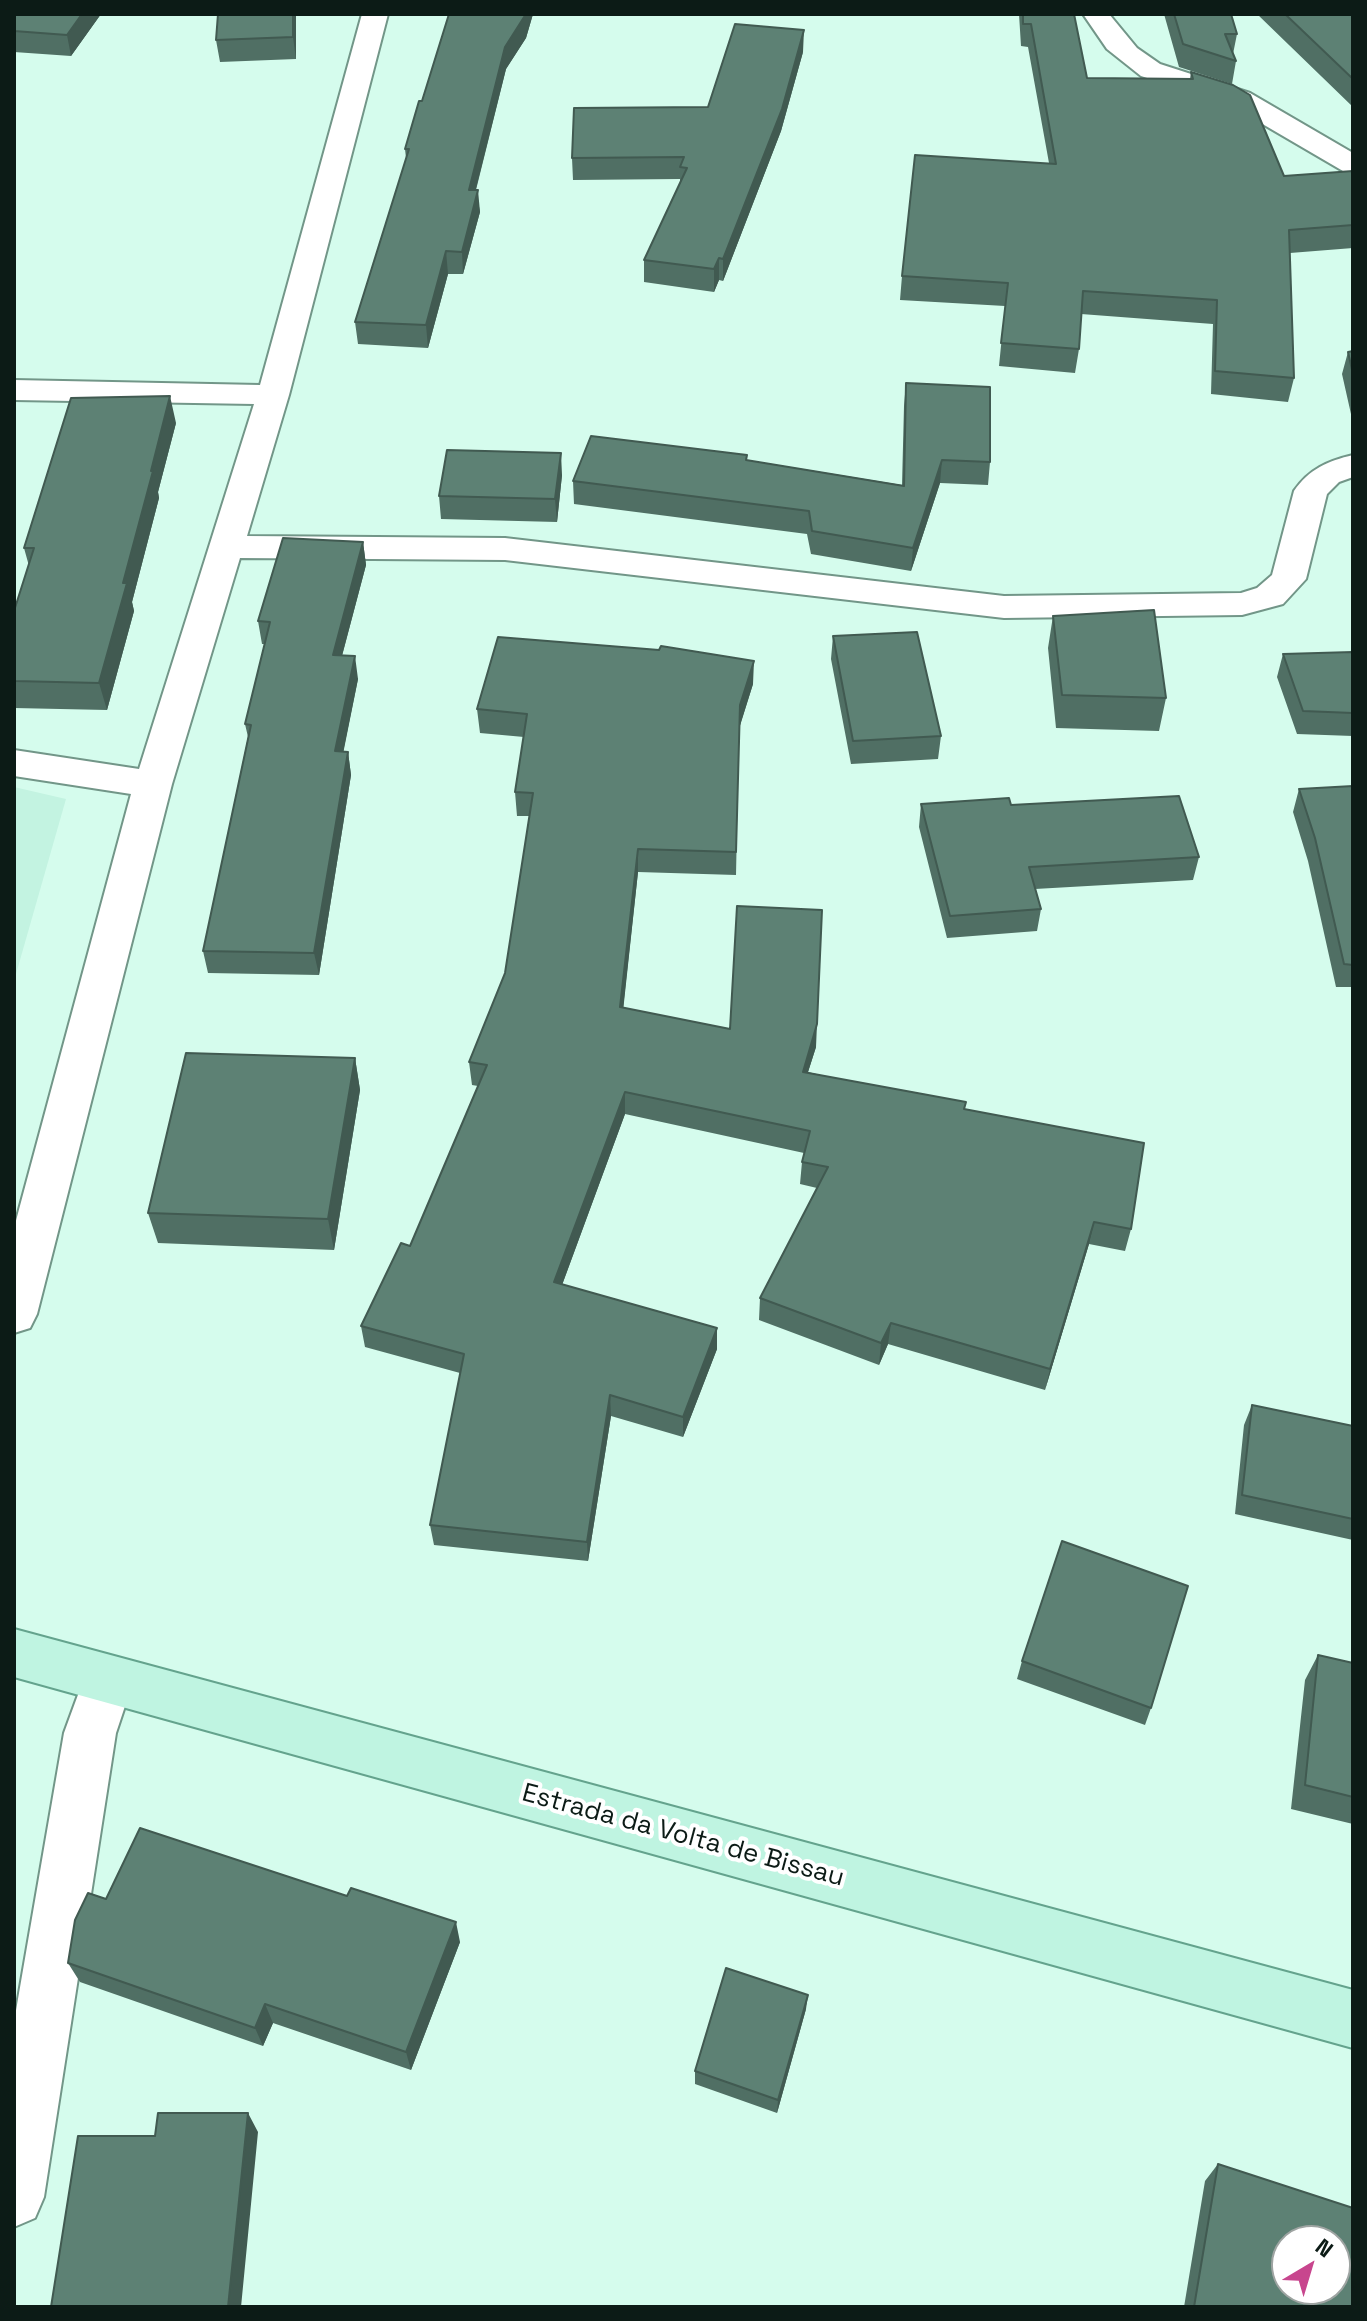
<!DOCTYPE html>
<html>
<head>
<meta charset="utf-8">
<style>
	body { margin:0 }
	#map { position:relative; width:1367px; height:2321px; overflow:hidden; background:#d5fced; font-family:"Space Grotesk",sans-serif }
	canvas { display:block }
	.frame { position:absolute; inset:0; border:16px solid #0c1b16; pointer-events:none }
	.north { position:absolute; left:1271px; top:2225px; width:80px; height:80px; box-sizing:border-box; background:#fff; border:2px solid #9ea4a2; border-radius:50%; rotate:38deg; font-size:22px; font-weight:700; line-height:32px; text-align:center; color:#0c1b16 }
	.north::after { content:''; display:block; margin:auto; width:28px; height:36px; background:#c8468e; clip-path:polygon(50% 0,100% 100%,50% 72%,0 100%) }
</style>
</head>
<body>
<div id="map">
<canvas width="1367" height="2321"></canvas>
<div class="frame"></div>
<div class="north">N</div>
</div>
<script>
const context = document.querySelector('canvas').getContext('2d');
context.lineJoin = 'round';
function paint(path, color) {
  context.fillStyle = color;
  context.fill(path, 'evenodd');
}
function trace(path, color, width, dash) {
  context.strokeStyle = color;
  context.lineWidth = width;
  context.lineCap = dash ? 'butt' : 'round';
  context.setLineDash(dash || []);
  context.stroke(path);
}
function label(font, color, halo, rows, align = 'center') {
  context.font = font + ' "Space Grotesk",sans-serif';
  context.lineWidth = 8;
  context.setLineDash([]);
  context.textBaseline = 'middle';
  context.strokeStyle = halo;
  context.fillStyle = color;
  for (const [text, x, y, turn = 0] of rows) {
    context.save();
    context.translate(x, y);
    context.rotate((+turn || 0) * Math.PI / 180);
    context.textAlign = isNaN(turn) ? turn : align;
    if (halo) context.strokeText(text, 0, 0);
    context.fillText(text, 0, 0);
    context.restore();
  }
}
paint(new Path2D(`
	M14 787 66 799 14 981Z`), '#c3f3e1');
const minor = new Path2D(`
	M362 14H388L289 395 247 536 505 538 1004 596 1241 593 1257 588 1272 575 1294 491C1309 469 1328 461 1353 455V477L1339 482 1327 494 1306 579 1283 604 1242 615 1004 618 505 560 240 558 172 784 37 1314 30 1328 14 1333V1228L131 794 14 776V750L139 769 254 404 14 400V380L260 385Z
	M1083 14H1109L1137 48 1160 64 1250 93 1353 153V174L1343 171 1230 105 1141 76 1107 49Z
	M108 1655 126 1662 134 1679 116 1733 44 2197 35 2218 14 2227V2022L64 1733 90 1662Z`);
const major = new Path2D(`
	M14 1629 1353 1990V2048L14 1677Z`);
trace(minor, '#729688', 4);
trace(major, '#64a38d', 4);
paint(minor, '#fff');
paint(major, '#bff4e1');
paint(new Path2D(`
	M14 14H101L71 56 14 52Z
	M296 14V59L220 62 216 40Z
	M449 14H533L526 38 506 69 476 190 480 212 463 274H448L428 348 358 344 355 322 406 158 405 149 422 101Z
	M1019 14H1074L1087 78 1190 79 1191 72 1284 176 1353 171V248L1290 253 1294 378 1288 402 1211 394 1213 324 1081 314 1079 349 1075 373 999 366 1005 306 900 300 902 276 1049 163 1028 47 1021 46Z
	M1164 14H1231L1237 34 1233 54 1236 61 1232 84 1179 67Z
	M1257 14H1352L1353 15V107Z
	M803 52 781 131 723 281 719 280 714 292 644 282V260L680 184V179L573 180 572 158 708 107Z
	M1353 351V423L1342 374 1348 352Z
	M906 383 990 462 988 485 940 483 911 571 811 554 807 534 574 504 573 481 747 460 902 485 904 406Z
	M176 423 158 492 159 498 132 602 134 611 107 710 14 708V611L29 566 24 548Z
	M562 475 557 522 441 519 439 496Z
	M363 542 366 565 342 656 358 679 343 752H348L351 775 319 975 208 973 203 951 248 737 245 724 265 644H262L258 621Z
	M1053 616 1166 698 1159 731 1056 728 1048 648Z
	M833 636 941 736 938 759 851 764 831 659Z
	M1353 652V736L1297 734 1277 677 1283 654Z
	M753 684 739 728 736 875 638 872 623 1008 816 1047 808 1072 965 1109 1131 1229 1125 1251 1089 1244 1045 1390 888 1344 879 1365 759 1320 760 1298 817 1188 800 1184 802 1162 804 1153 625 1114 562 1285 717 1349 683 1437 611 1416 588 1561 434 1545 430 1525 460 1373 365 1347 361 1326 410 1246 478 1086 472 1085 469 1062 505 973 530 816H517L515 792 524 737 480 733 477 709Z
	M1353 786V987H1336L1308 861 1293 812 1299 789Z
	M921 804 1011 805 1199 857 1193 880 1035 889 1041 909 1037 931 947 938 919 827Z
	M355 1058 360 1090 334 1250 158 1243 148 1213Z
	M1252 1405 1353 1426V1540L1235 1514 1244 1425Z
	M1318 1655 1353 1663V1824L1291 1809 1305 1680Z
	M1022 1661 1151 1708 1145 1725 1017 1679Z
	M106 1899 460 1942 411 2070 273 2023 263 2046 80 1982 68 1963Z
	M806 2009 777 2113 695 2084V2071Z
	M1218 2164 1353 2307H1184L1205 2181Z`), '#506f64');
paint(new Path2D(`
	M82 14H101L71 56 67 35Z
	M293 14H296V59L293 37Z
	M526 14H533L526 38 506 69 470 212 469 190 505 47Z
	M804 30 803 52 781 131 723 281V259Z
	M478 190 480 212 463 274 462 252Z
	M446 251 448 274 428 348 426 325Z
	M719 258V280L714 292V269Z
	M170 396 176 423 158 492 159 498 132 602 134 611 107 710 99 683 151 471Z
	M561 453 562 475 557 522 555 499Z
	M942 460 940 483 911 571 913 548Z
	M363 542 366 565 336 678 333 655Z
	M355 656 358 679 339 774 335 751Z
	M754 661 753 684 739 729 740 705Z
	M348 752 351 775 319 975 314 953Z
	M638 849V872L621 1030 620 1007Z
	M817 1024 816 1047 801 1094 803 1072Z
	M355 1058 360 1090 334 1250 328 1219Z
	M625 1092V1114L555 1304 554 1282Z
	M1094 1222 1089 1244 1045 1390 1050 1369Z
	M891 1323 888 1344 879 1365 881 1343Z
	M717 1328V1349L683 1437V1417Z
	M610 1395 611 1416 588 1561 587 1542Z
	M456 1922 460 1942 411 2070 406 2052Z
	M808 1995 806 2009 777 2113 778 2100Z
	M265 2004 273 2023 263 2046 255 2028Z
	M248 2113 258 2132 241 2307H228Z`), '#415a51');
const building = new Path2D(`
	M14 14H82L67 35 14 31Z
	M218 14H293V37L216 40Z
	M449 14H526L505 47 469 190H478L462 252 446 251 426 325 355 322 409 149H405L419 101H422Z
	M1023 14H1074L1087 78 1193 79 1191 72 1233 85 1250 95 1284 176 1353 171V225L1289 230 1294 378 1215 371 1217 300 1083 291 1079 349 1001 343 1008 283 902 276 915 155 1056 164 1031 24H1023Z
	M1174 14H1231L1237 34H1225L1236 61 1183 44Z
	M1285 14H1352L1353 15V79Z
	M735 24 804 30 782 109 723 259 719 258 714 269 644 260 687 168 680 167 684 157 572 158 574 108 708 107Z
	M1353 351V374L1348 352Z
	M906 383 990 387V462L942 460 913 548 812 531 809 511 573 481 591 436 747 455 746 460 904 486Z
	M170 396 151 471H153L123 583H127L99 683 14 681V611L34 548H24L71 398Z
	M447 450 561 453 555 499 439 496Z
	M283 538 363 542 333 655 355 656 335 751 348 752 314 953 203 951 251 725 245 724 270 622 258 621Z
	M1154 610 1166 698 1062 695 1053 616Z
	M917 632 941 736 853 741 833 636Z
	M498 637 659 650 661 646 754 661 740 705 736 852 638 849 620 1007 730 1029 737 906 822 910 817 1024 803 1072 966 1102 964 1109 1144 1143 1131 1229 1094 1222 1050 1369 891 1323 881 1343 760 1298 828 1167 802 1162 810 1131 625 1092 554 1282 717 1328 683 1417 610 1395 587 1542 430 1525 464 1354 361 1326 401 1243 410 1246 487 1065 469 1062 505 973 533 793 515 792 527 714 477 709Z
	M1353 652V713L1303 711 1283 654Z
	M1353 786V965L1344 964 1315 838 1299 789Z
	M1179 796 1199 857 1029 867 1041 909 950 916 921 804 1009 798 1011 805Z
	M186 1053 355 1058 328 1219 148 1213Z
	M1252 1405 1353 1426V1519L1242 1495Z
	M1062 1541 1188 1586 1151 1708 1022 1661Z
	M1318 1655 1353 1663V1797L1305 1785Z
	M140 1828 347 1896 351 1888 456 1922 406 2052 265 2004 255 2028 68 1963 75 1920 88 1893 106 1899Z
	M726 1968 808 1995 778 2100 695 2071Z
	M158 2113H248L228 2307H51L78 2136H155Z
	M1218 2164 1353 2208V2307H1194ZM1287 2241H1335V2289H1287Z`);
paint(building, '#5d8174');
trace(building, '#415a51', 2);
label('26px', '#0c1b16', '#fff', [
	["Estrada da Volta de Bissau",683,1836,15]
]);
</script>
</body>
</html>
